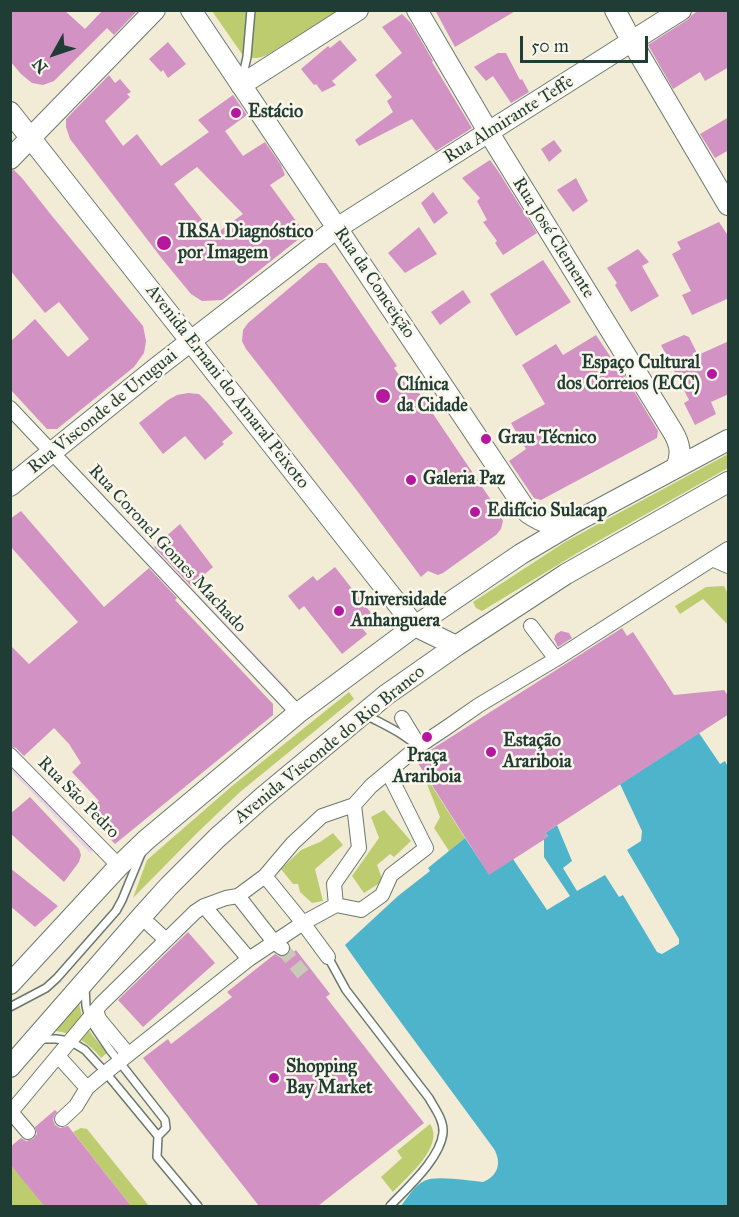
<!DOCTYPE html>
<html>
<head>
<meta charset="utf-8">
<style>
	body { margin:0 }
	#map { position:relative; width:739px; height:1217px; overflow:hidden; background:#f2ecd6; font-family:"IM FELL Great Primer",serif }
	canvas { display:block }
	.frame { position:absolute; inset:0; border:12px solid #1f3d34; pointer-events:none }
	.north { position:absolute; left:24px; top:24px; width:60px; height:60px; -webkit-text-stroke:4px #fbf7ec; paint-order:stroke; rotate:230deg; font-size:16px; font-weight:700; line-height:24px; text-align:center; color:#1f3d34 }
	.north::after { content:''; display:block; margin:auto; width:21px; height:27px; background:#1f3d34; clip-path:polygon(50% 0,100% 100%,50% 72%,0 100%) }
	.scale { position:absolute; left:520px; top:36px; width:128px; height:27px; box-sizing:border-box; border:3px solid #1f3d34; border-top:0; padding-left:8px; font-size:18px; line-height:21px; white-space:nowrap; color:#1f3d34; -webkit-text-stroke:4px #fbf7ec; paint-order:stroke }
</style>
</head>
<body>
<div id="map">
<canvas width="739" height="1217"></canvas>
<div class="frame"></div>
<div class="north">N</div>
<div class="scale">50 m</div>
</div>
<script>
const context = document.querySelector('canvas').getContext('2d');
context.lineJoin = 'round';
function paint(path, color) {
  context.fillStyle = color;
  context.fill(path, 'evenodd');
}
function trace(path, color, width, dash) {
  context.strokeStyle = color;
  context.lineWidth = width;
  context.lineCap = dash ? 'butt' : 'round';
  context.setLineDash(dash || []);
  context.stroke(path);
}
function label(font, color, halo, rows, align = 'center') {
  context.font = font + ' "IM FELL Great Primer",serif';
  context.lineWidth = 5;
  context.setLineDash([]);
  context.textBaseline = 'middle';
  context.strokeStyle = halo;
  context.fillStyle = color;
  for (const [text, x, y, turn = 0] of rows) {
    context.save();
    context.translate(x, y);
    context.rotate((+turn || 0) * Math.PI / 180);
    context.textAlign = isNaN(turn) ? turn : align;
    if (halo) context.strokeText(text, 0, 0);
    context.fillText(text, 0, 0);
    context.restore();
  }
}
paint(new Path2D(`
	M67 457 289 690 283 694 61 462Z
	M10 762 94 849 90 853 11 771Z`), '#ecd1ea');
paint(new Path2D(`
	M212 11H337L267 55C258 59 251 59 242 54Z
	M728 454V468L584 549 482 611 476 608 473 602 565 542Z
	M724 586 728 594V625L703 599 680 614 675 606 706 587Z
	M349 692 354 699 240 792 197 833 133 898 147 860 232 786Z
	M421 769 465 838 449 851 434 828 440 817Z
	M384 810 411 841 394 857 390 854 377 865 383 881 364 893 352 876 379 838 371 817Z
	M333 833 343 845 315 869 323 901 312 903 300 892 298 884H293L281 869 301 850 320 842Z
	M79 1002C82 1025 93 1036 107 1053L101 1058C89 1043 74 1033 55 1031Z
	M430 1124C445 1146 407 1177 393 1192L381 1177 402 1158 397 1151Z
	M81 1128 87 1129 149 1206H131L73 1132Z
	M11 1164 44 1206H11Z`), '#bdcc6f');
paint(new Path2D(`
	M728 714V1206H401C407 1198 415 1185 424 1181 436 1175 469 1181 483 1182 498 1176 502 1163 494 1149L372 983 345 945 398 896 430 871 428 868 465 838 489 874 548 836 545 833Z`), '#4db4cb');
paint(new Path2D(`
	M728 714V767L725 761 720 764 699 733Z
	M620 784 642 831 641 841 627 850 679 939V944L662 954 657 952 623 895 619 897 605 875 577 891 563 868 572 861 557 825Z
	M544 839V857L570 896 547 910 513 859Z`), '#f2ecd6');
paint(new Path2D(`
	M10 10H64L85 29 103 10H138L114 35 107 28 54 81 43 85 32 83 21 74 10 61Z
	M435 10H517L455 47Z
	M699 10H729V67L705 81 700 72 673 89 648 45 687 20 692 15Z
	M402 14 411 23 433 61 432 62 472 128 436 151 412 119 359 146 355 140 393 112 387 101 392 97 375 75 402 53 382 27Z
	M340 40 357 60 332 81 336 85 322 92 316 84 314 85 301 69 328 46 330 48Z
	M168 42 186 64 168 78 163 70 161 72 149 59Z
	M498 53H506L520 80 522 79 529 92 511 103 493 76 486 81 474 67Z
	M109 75 115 83 120 79 131 92 127 94 130 97 105 121 123 146 137 134 161 166 209 132 198 120 233 95 247 115 225 131 243 156 265 142 281 165 285 175 270 185 299 225 293 229 300 238 222 300 202 301 191 294 163 260 70 139 66 127V119ZM197 167 243 214 214 235 174 184Z
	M729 117V150L715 158 700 134Z
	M554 140 562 151 549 162 541 149Z
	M490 160 498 171 537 233 503 255 495 243 497 241 483 222 487 220 477 201 480 198 462 178Z
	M14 170 22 178 52 216 143 326 146 341 144 353 134 367 57 429H47L10 389V342L35 319 68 357 89 339 59 302 45 313 10 270V171Z
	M576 178 588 201 573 212 557 190Z
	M433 192 448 213 434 224 421 203Z
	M719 222 729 237V298L692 315 682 295 691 291 672 254 681 249 677 242Z
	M419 227 437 254 405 273 388 253Z
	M638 249 649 262 642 266 659 296 631 312 615 285 617 283 607 268Z
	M543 260 571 302 516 336 490 294Z
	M319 263H326L331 269 397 366 394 368 412 393 417 390 499 512 503 521 501 529 496 535 443 573 438 575 428 571 421 577 358 492 246 349 242 341 243 330 248 323Z
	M463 290 471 302 440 325 431 312Z
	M596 335 622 374 623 373 658 431 657 438 541 500 534 498 509 461 526 449 511 423 545 404 522 365 556 344 563 355Z
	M684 335 689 337 698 355 729 341V394L711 402 716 414 695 425 684 403 689 400 661 345Z
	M188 393 199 394 207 402 233 433 222 442 224 444 205 460 185 436 163 454 139 423 168 400 177 395Z
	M21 511 104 607 149 568 177 598 175 600 273 704V715L115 844 86 813 99 801 72 772 81 763 69 744 54 728 24 756 16 748 10 746V645L29 664 78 622 10 546V519Z
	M180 524 213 567 191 586 154 547Z
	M335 567 371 613 358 623 367 634 342 654 304 606 299 610 288 596 313 576 317 581Z
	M622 628 627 636 633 632 674 695 724 690 729 697V714L545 833 548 837 489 875 416 760 420 758 424 760H428L430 756 429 751Z
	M561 631 569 633 572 638 558 647 554 639 556 634Z
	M30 797 79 849 81 855 79 862 64 882 10 833V814Z
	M10 868 58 906 35 927 10 906Z
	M188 932 215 963 143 1027 118 1000Z
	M296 950 330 994 326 997 424 1123 318 1206H259L143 1058 168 1039 171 1044 232 997 227 992 275 954 280 957 285 956 290 951 292 953Z
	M55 1110 57 1112 54 1116 53 1120 55 1125 60 1128 68 1126 131 1206H44L10 1164V1147L21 1138 26 1141 33 1139 37 1134 35 1127Z`), '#d292c3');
trace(new Path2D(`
	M282 948 303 974`), '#c8c9b6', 14, [14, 7]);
const lane = new Path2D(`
	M242 79 247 57 251 10
	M366 715C386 726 411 736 425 755
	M328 957 346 990 429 1098C435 1109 444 1120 443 1133 440 1159 407 1188 390 1206
	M85 987 86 1006 89 1019 110 1050 165 1120 166 1128 158 1136 157 1157 198 1206
	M10 1007 46 988 57 978 116 911 122 900 141 854
	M40 1039H56L70 1041 85 1050 106 1073 158 1136`);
const street = new Path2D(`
	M10 408 298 713
	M712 559 728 566
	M531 626 556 659
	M402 718 419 746
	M10 755 119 866
	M265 876 303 923 328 957
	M238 896 274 942 282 948
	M336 905 361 910 382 895 391 875 426 848 388 772
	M204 906 249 959
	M150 925 166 940
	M96 1010 99 1019 128 1054
	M58 1056 87 1088
	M11 1112 101 1004 195 912 204 906 226 898 238 896 265 876 293 843 322 816 354 805 371 786 419 746 446 728 479 705 556 659 728 549
	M11 1112 28 1132
	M62 1119 76 1106 87 1088 100 1077 249 959 303 923 336 905 334 884 359 848 354 805`);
const secondary = new Path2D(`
	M191 10 528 513C544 524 551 525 570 522
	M417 10 489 133 673 432C680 444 682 454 676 468
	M615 10 632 42 728 205
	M241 85 358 10
	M10 112 415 626 456 646
	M10 159 155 10
	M10 486 156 368 337 228 681 10
	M10 984 119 866 146 840 298 713 415 626 521 554 575 522 728 440
	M10 1067 141 917 169 886 217 838 263 797 386 695 456 646 566 574 728 482`);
trace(lane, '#697a6d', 10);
trace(street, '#697a6d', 16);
trace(secondary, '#697a6d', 22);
trace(lane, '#fff', 7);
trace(street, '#fff', 14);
trace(secondary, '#fff', 20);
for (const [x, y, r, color] of [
	[236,113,6,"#b5179e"],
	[164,243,8,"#b5179e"],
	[712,374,6,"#b5179e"],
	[383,396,8,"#b5179e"],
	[486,439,6,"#b5179e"],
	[411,480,6,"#b5179e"],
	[475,512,6,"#b5179e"],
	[339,611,6,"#b5179e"],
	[427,737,6,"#b5179e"],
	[491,752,6,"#b5179e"],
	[274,1078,6,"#b5179e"]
]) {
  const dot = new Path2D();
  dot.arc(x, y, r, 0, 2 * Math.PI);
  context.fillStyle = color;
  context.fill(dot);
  trace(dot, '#fbf7ec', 2);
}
label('bold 18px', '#1f3d34', '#fbf7ec', [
	["Estácio",248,113],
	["IRSA Diagnóstico",178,233],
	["por Imagem",178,254],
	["Espaço Cultural",700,364,"right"],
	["dos Correios (ECC)",700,385,"right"],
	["Clínica",397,386],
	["da Cidade",397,407],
	["Grau Técnico",498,439],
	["Galeria Paz",423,480],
	["Edifício Sulacap",487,512],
	["Universidade",351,601],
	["Anhanguera",351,622],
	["Estação",503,742],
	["Arariboia",503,763],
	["Praça",427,757,"center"],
	["Arariboia",427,778,"center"],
	["Shopping",286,1068],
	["Bay Market",286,1089]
], 'left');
label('18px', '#1f3d34', '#fbf7ec', [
	["Rua Almirante Teffe",509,120,-32],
	["Rua José Clemente",553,238,58],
	["Rua da Conceição",374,283,56],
	["Avenida Ernani do Amaral Peixoto",227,387,52],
	["Rua Visconde de Uruguai",103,412,-39],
	["Rua Coronel Gomes Machado",167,549,47],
	["Avenida Visconde do Rio Branco",330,745,-39],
	["Rua São Pedro",78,798,45]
]);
</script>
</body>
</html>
